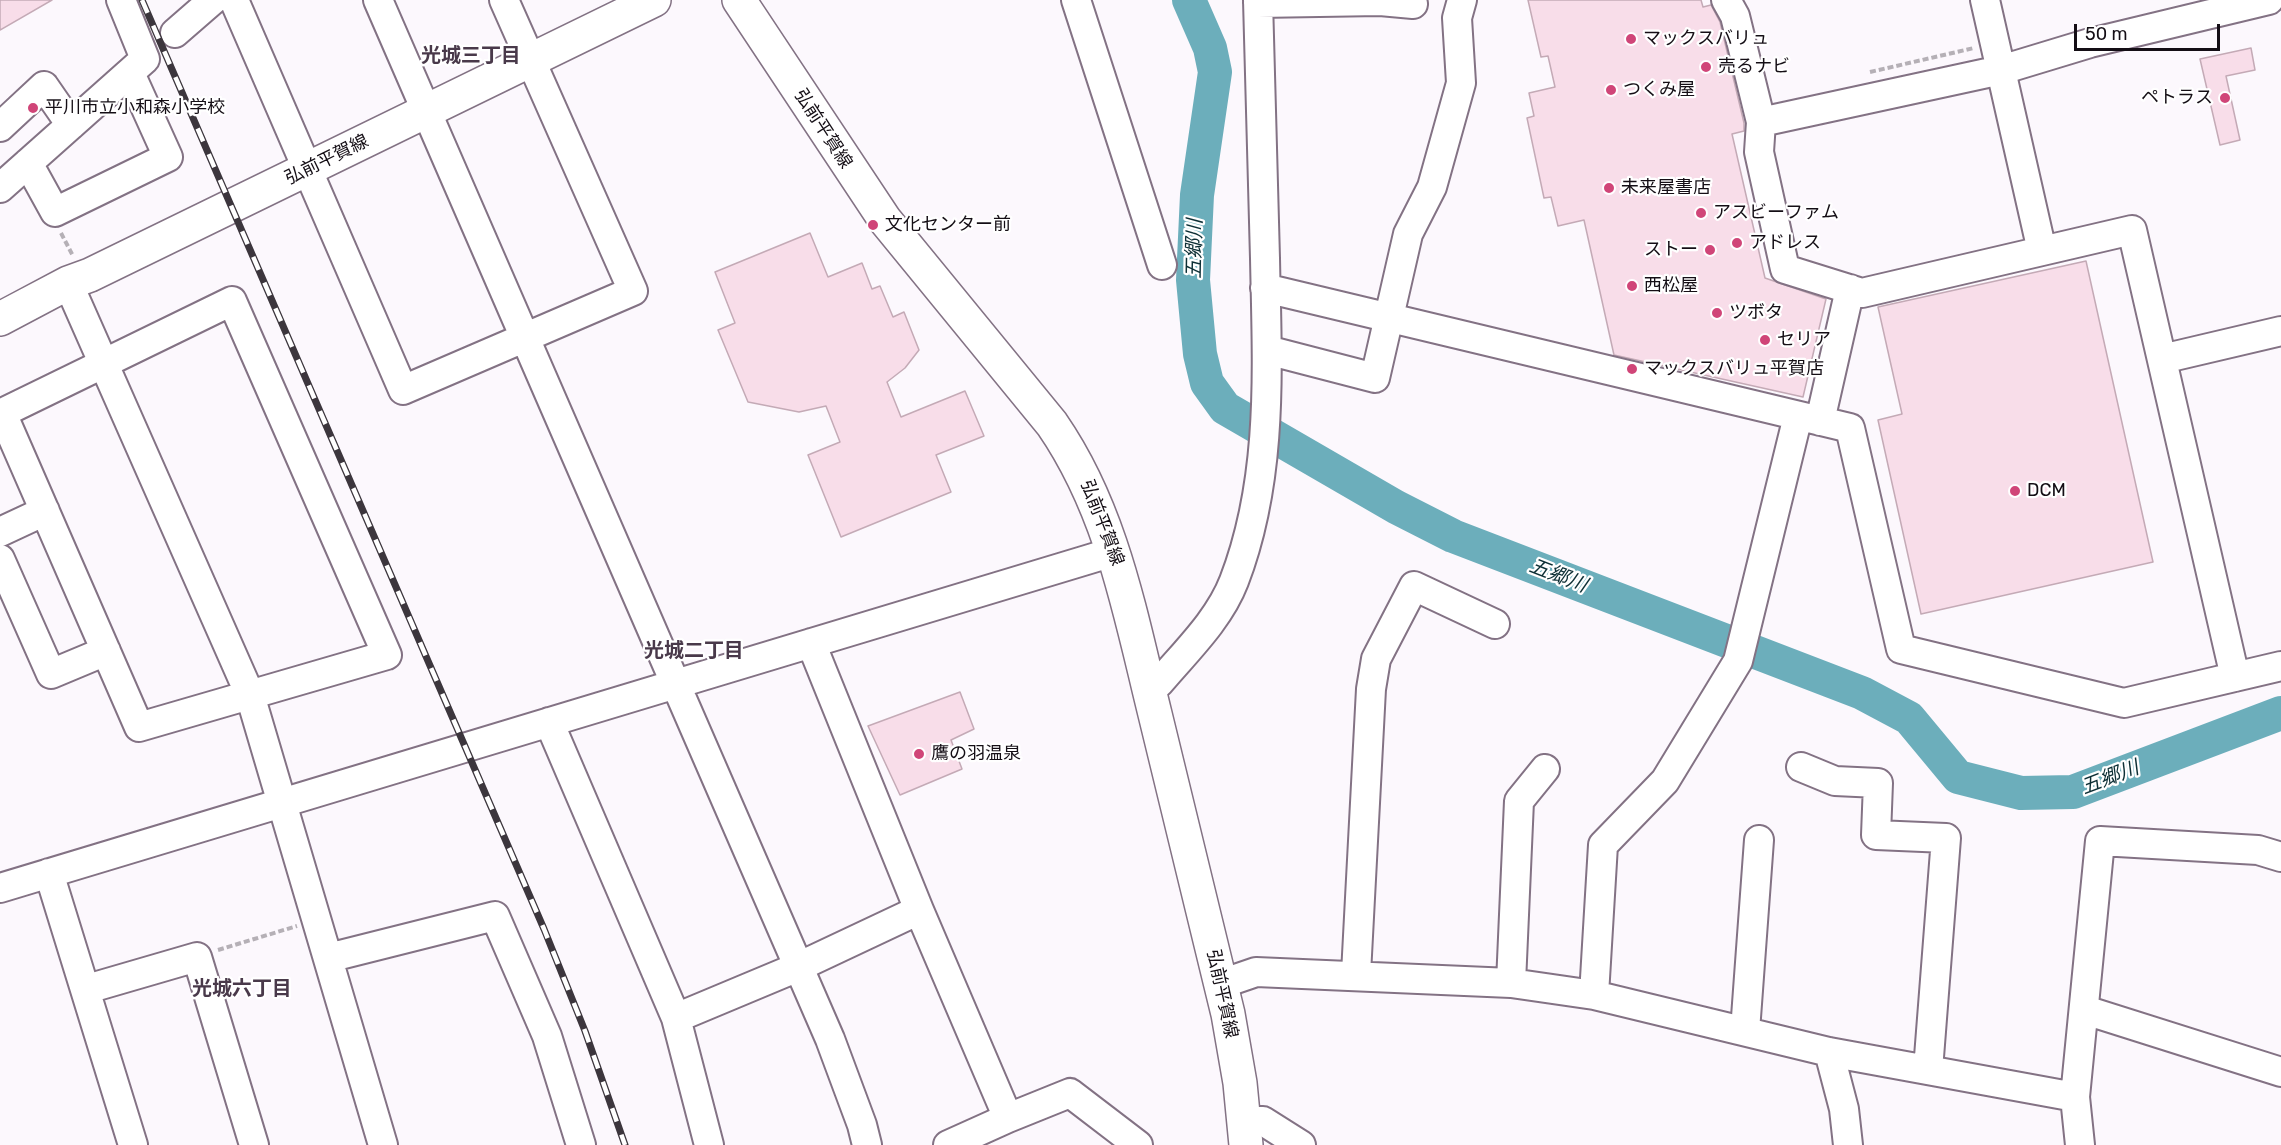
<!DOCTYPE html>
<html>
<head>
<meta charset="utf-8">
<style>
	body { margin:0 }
	#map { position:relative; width:2281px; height:1145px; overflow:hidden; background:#fcf8fd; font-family:Rubik,sans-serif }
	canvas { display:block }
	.scale { position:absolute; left:2074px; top:24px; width:146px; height:27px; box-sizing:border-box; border:3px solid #140e15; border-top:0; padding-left:8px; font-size:18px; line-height:21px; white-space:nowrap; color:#140e15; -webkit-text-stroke:4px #fff; paint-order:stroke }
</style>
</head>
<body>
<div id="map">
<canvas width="2281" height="1145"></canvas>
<div class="scale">50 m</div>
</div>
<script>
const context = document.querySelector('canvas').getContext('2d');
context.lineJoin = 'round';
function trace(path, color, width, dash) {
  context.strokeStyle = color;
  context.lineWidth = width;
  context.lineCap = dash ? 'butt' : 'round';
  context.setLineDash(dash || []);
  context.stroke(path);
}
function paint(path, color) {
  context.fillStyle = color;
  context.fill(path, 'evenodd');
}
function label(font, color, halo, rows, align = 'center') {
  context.font = font + ' Rubik,"Noto Sans JP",sans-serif';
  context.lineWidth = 4.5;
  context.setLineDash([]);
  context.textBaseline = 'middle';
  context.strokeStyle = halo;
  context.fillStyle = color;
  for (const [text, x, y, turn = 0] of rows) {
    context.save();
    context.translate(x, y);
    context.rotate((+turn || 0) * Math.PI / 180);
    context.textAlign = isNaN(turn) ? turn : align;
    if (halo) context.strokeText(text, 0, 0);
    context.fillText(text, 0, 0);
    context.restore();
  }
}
trace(new Path2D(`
	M1189 0 1210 48 1215 72 1197 195 1193 280 1200 354 1207 383 1225 408 1396 507 1453 536 1862 693 1909 718 1958 777 2021 793 2073 792 2281 713`), '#6caebb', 34);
const building = new Path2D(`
	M0 0H52L0 30Z
	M1528 0H1701L1703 7 1711 5 1720 22 1744 123V131L1732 134 1765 278 1826 299 1803 397 1614 355 1584 220 1558 226 1551 197 1544 198 1527 118 1534 116 1529 93 1555 87 1548 56 1541 57Z
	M2251 48 2255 70 2226 76 2240 140 2220 145 2200 59Z
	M810 233 828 277 862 263 872 289 880 286 893 317 904 312 919 350 905 368 887 382 901 417 965 391 984 436 936 455 951 492 841 537 808 455 840 442 826 406 799 412 748 402 718 330 735 323 715 272Z
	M2086 261 2153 562 1921 614 1878 420 1902 414 1878 307Z
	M960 692 974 729 951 740 962 769 900 795 868 726Z`);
paint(building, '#f8dde9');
trace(building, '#c4aab6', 1.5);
const minor = new Path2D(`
	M234 0 403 390 633 291 504 0
	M378 0 830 1039 862 1125 867 1145
	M1076 0 1162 265
	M1726 0 1735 16 1761 122 1759 152 1785 269 1862 293 2132 230 2235 677
	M1985 0 2042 251
	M1258 3 1380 1 1413 4
	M175 33 213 0
	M1761 122 2001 70 2090 43 2269 0
	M0 127 44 86 71 125
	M28 163 55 212 168 157 130 73
	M0 188 145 59 121 0
	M68 283 250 695 383 1145
	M1265 288 1850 428 1901 649 2124 703 2281 666
	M232 301 387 655 139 727 2 413Z
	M1267 350 1375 378 1408 234 1432 187 1461 83 1457 18 1462 0
	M2162 359 2281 331
	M1820 421 1850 289
	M0 532 45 511
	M0 559 51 674 106 651
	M811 643 919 910 1008 1118 948 1145
	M1149 687 1159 683C1186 651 1219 620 1234 581 1274 477 1267 367 1265 258 1262 172 1260 86 1258 0
	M549 722 676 1018 709 1145
	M1801 767 1835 781 1878 783 1876 835 1946 838 1928 1070
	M49 873 133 1145
	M0 888 1113 552
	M328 958 495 916 547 1036 581 1145
	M1356 974 1371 689 1376 659 1414 586 1495 624
	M1511 983 1519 801 1545 769
	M1221 984 1256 972 1511 983 1594 995 1829 1052 2075 1097
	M87 989 197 957 254 1145
	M1594 995 1603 845 1665 781 1738 661 1798 416
	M2085 1010 2281 1072
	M676 1018 798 967 919 910
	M1745 1031 1759 840
	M1829 1052 1844 1109 1848 1145
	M1008 1118 1070 1093 1138 1145
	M1244 1121H1263L1301 1145
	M2080 1145 2075 1097 2100 841 2258 850 2281 857`);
const major = new Path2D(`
	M739 0 885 220 1052 424C1112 511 1130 613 1155 714 1179 814 1203 914 1228 1014L1240 1083 1246 1145
	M0 319 68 283 90 275 654 0`);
trace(minor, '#837284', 32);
trace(major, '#837284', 36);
trace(new Path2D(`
	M1870 72 1974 48
	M61 233 73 256
	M218 950 297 926`), '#b5b0b6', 4, [6, 3]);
trace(minor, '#fff', 28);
trace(major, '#fff', 33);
const rail = new Path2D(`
	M142 0 544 929 585 1031 625 1145`);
trace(rail, '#3c363d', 7);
trace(rail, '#fff', 4.5, [14]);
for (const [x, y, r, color] of [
	[1631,39,6,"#d04578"],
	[1706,67,6,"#d04578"],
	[1611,90,6,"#d04578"],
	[2225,98,6,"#d04578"],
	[33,108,6,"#d04578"],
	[1609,188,6,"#d04578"],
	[1701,213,6,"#d04578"],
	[873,225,6,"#d04578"],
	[1737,243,6,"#d04578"],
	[1710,250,6,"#d04578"],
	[1632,286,6,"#d04578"],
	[1717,313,6,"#d04578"],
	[1765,340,6,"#d04578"],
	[1632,369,6,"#d04578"],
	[2015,491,6,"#d04578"],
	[919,754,6,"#d04578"]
]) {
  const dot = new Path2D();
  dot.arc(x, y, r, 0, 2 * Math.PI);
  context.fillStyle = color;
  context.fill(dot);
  trace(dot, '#fff', 2);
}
label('18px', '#140e15', '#fff', [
	["マックスバリュ",1643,39],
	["売るナビ",1718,67],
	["つくみ屋",1623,90],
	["ペトラス",2213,98,"right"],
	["平川市立小和森小学校",45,108],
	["未来屋書店",1621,188],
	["アスビーファム",1713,213],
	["文化センター前",885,225],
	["アドレス",1749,243],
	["ストー",1698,250,"right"],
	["西松屋",1644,286],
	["ツボタ",1729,313],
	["セリア",1777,340],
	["マックスバリュ平賀店",1644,369],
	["DCM",2027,491],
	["鷹の羽温泉",931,754]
], 'left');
label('18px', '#140e15', '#fff', [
	["弘前平賀線",823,129,57],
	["弘前平賀線",327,160,-26],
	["弘前平賀線",1102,523,69],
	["弘前平賀線",1222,994,78]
]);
label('bold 20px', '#49394a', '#fff', [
	["光城三丁目",471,56],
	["光城二丁目",694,651],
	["光城六丁目",242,989]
]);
label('italic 20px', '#0d2f35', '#fff', [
	["五郷川",1195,249,-89],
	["五郷川",1558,576,21],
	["五郷川",2110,778,-21]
]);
</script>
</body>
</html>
